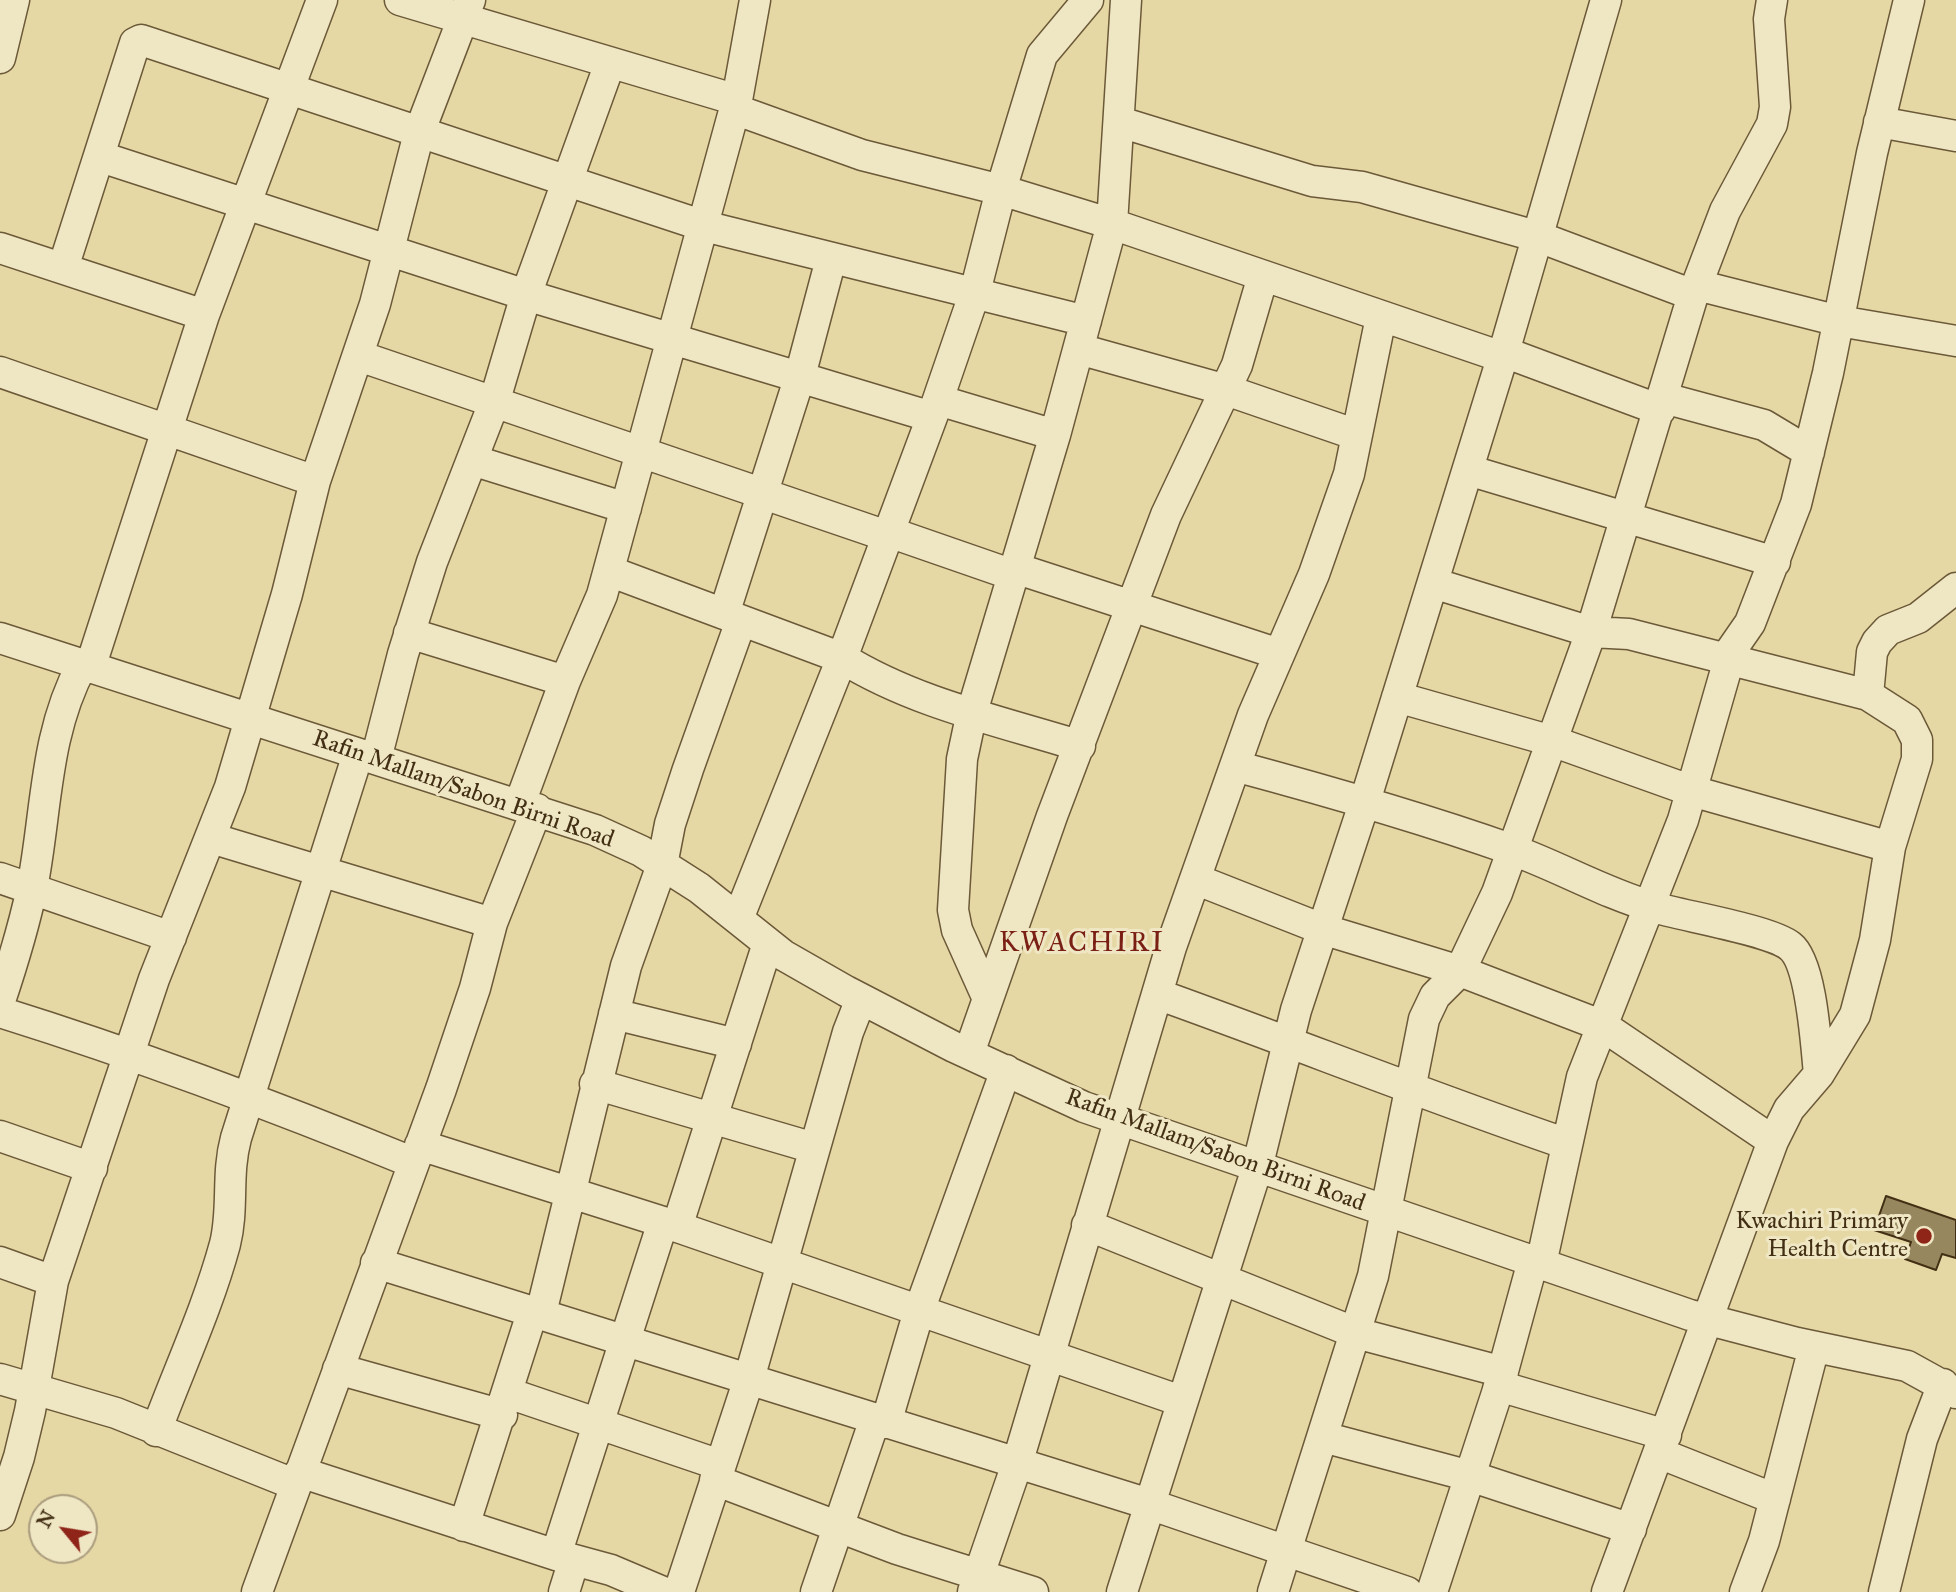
<!DOCTYPE html>
<html>
<head>
<meta charset="utf-8">
<style>
	body { margin:0 }
	#map { position:relative; width:1956px; height:1592px; overflow:hidden; background:#e6d8a5; font-family:"IM FELL Great Primer",serif }
	canvas { display:block }
	.north { position:absolute; left:28px; top:1494px; width:70px; height:70px; box-sizing:border-box; background:#efe6c4; border:2px solid #aa9d7e; border-radius:50%; rotate:300deg; font-size:19px; font-weight:700; line-height:28px; text-align:center; color:#422f14 }
	.north::after { content:''; display:block; margin:auto; width:24px; height:32px; background:#8f2418; clip-path:polygon(50% 0,100% 100%,50% 72%,0 100%) }
</style>
</head>
<body>
<div id="map">
<canvas width="1956" height="1592"></canvas>
<div class="north">N</div>
</div>
<script>
const context = document.querySelector('canvas').getContext('2d');
context.lineJoin = 'round';
function paint(path, color) {
  context.fillStyle = color;
  context.fill(path, 'evenodd');
}
function trace(path, color, width, dash) {
  context.strokeStyle = color;
  context.lineWidth = width;
  context.lineCap = dash ? 'butt' : 'round';
  context.setLineDash(dash || []);
  context.stroke(path);
}
function label(font, color, halo, rows, align = 'center') {
  context.font = font + ' "IM FELL Great Primer",serif';
  context.lineWidth = 6;
  context.setLineDash([]);
  context.textBaseline = 'middle';
  context.strokeStyle = halo;
  context.fillStyle = color;
  for (const [text, x, y, turn = 0] of rows) {
    context.save();
    context.translate(x, y);
    context.rotate((+turn || 0) * Math.PI / 180);
    context.textAlign = isNaN(turn) ? turn : align;
    if (halo) context.strokeText(text, 0, 0);
    context.fillText(text, 0, 0);
    context.restore();
  }
}
const building = new Path2D(`
	M1886 1196 1956 1220V1258L1942 1254 1936 1270 1905 1259 1911 1242 1874 1230Z`);
paint(building, '#97875f');
trace(building, '#422f14', 2);
const minor = new Path2D(`
	M400 0 737 100
	M0 58 14 0
	M734 109 862 155 1001 190 1112 224 1502 357
	M1120 122 1312 181 1362 187 1539 237 1693 295
	M1879 122 1956 136
	M101 157 526 295 932 417
	M0 248 204 315
	M63 268 135 43 141 40 704 226 1086 321
	M1697 285 1839 321 1956 341
	M1079 349 1226 390 1357 435
	M1504 352 1660 410
	M359 356 887 536
	M0 372 315 481
	M1664 398 1764 425 1809 452
	M938 400 1055 435
	M472 460 626 508
	M1468 470 1775 562
	M889 532 1013 575
	M1015 568 1279 654
	M609 571 842 658C914 703 1000 721 1080 746
	M1433 583 1591 632 1629 634 1868 695 1907 720 1917 740V759L1890 847 1875 940 1855 1015 1819 1074 1789 1109 1773 1141 1607 1592
	M724 614 800 376 831 259
	M409 633 565 681
	M0 638 595 830 641 851 699 888 783 955 846 991 954 1047 1084 1107 1690 1315 1797 1343 1907 1366 1956 1393
	M90 668 204 315 322 0
	M1868 695 1872 652 1877 642 1888 630 1918 618 1956 588
	M1397 697 1552 741 1692 791 1890 847
	M376 759 403 654 432 562 494 403 526 295 610 63
	M1235 766C1328 791 1419 817 1510 849 1558 866 1604 893 1653 907 1683 916 1770 930 1790 946 1812 963 1816 1046 1819 1074
	M520 803 565 681 602 595 737 100 755 0
	M211 838 492 923
	M0 878 171 937
	M1195 879 1322 929 1460 971 1603 1026 1773 1141
	M738 919 842 658 932 417 975 292 1001 190 1042 55 1088 0
	M1157 994C1294 1043 1429 1097 1567 1144
	M988 999 957 930 953 910 962 759 972 712 1055 435 1112 224 1126 0
	M0 1001C12 965 24 926 32 888 47 812 44 735 82 665
	M0 1012C141 1056 277 1107 414 1163
	M614 1014 736 1044
	M969 1053 1052 816 1166 515 1237 365 1263 276
	M595 1084 814 1148
	M0 1136 92 1168
	M420 1145 663 1222 1181 1401
	M1087 1225 1356 1333 1503 1372
	M677 1227 768 943
	M0 1262 53 1281
	M376 1263 1149 1504 1407 1592
	M1541 1264 1582 1077 1683 820 1732 649 1750 623 1796 504 1828 373 1872 153 1909 0
	M541 1313 626 966 662 865 670 824 688 769 741 621
	M338 1369 502 1415
	M0 1379 116 1413 296 1485
	M1499 1386 1666 1435
	M508 1393 720 1465
	M886 1423 919 1311 1006 1070
	M156 1431C179 1369 208 1307 225 1244 234 1208 226 1175 236 1138L358 754
	M1323 1437 1470 1476 1631 1529
	M1659 1453 1775 1499
	M300 1472 556 1555 611 1570 663 1592
	M715 1480 897 1549 1033 1592
	M0 1515 19 1457 30 1411 53 1281 154 979 230 787 287 594 315 481 375 304 419 133 470 0
	M464 1526 533 1310
	M556 1555 663 1222
	M257 1592 441 1089 475 988 492 923 537 809
	M564 1592 574 1560
	M679 1592 749 1379 848 1032 861 999
	M816 1592 875 1419
	M973 1592 1017 1464 1171 947 1253 715 1314 574 1349 474 1381 317
	M1122 1592 1257 1168 1296 1010 1365 801 1504 352 1606 0
	M1273 1592 1373 1276 1424 1019 1435 996 1460 971 1497 893 1591 632 1693 295 1725 211 1772 124 1775 107 1769 19 1772 0
	M1432 1592 1497 1393 1533 1261
	M1745 1592 1764 1541 1814 1347
	M1884 1592 1922 1439 1943 1384`);
trace(minor, '#6b5938', 33);
trace(minor, '#efe6c4', 30);
for (const [x, y, r, color] of [
	[1924,1236,9,"#8f2418"]
]) {
  const dot = new Path2D();
  dot.arc(x, y, r, 0, 2 * Math.PI);
  context.fillStyle = color;
  context.fill(dot);
  trace(dot, '#efe6c4', 2.5);
}
label('24px', '#422f14', '#efe6c4', [
	["Rafin Mallam/Sabon Birni Road",463,790,19],
	["Rafin Mallam/Sabon Birni Road",1215,1151,20]
]);
label('24px', '#422f14', '#efe6c4', [
	["Kwachiri Primary",1908,1222],
	["Health Centre",1908,1250]
], 'right');
context.letterSpacing = '2px';
label('28px', '#7a1f14', '#efe6c4', [
	["KWACHIRI",1082,944]
]);
context.letterSpacing = '0px';
</script>
</body>
</html>
